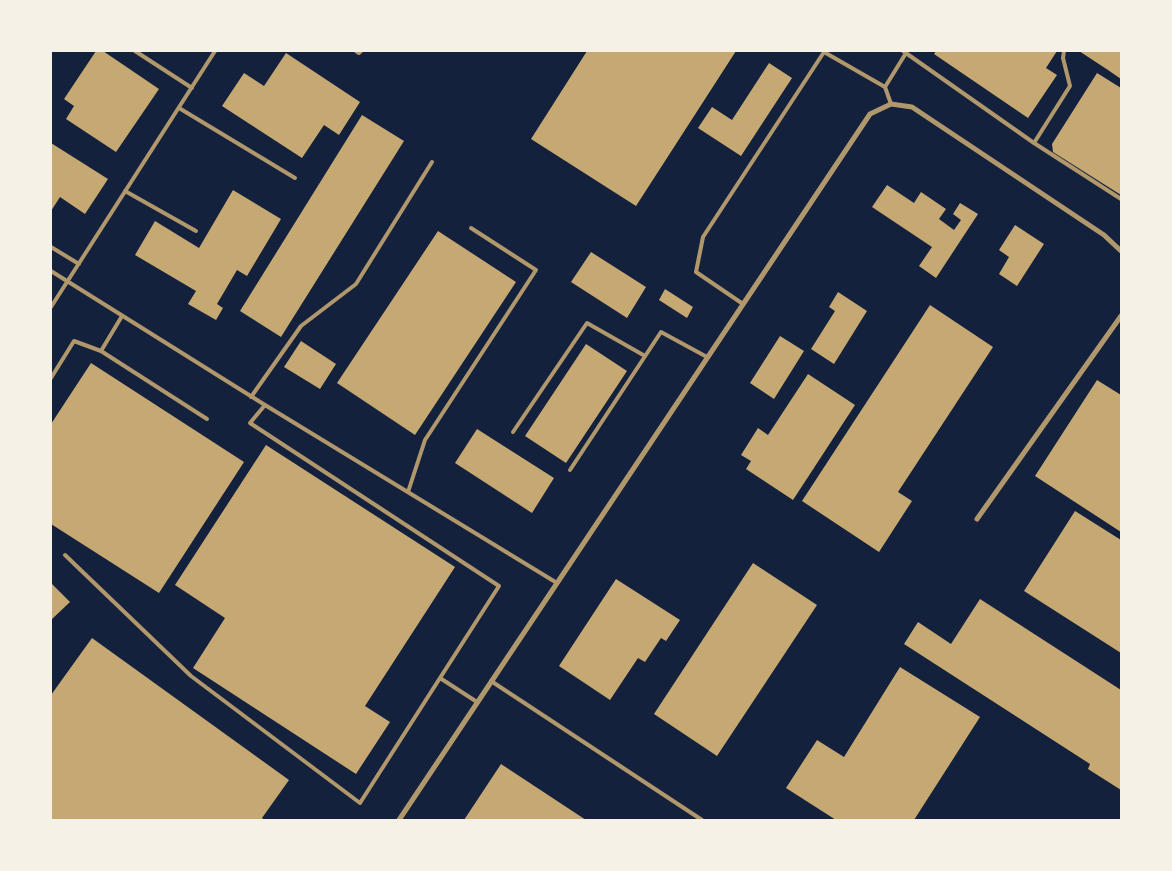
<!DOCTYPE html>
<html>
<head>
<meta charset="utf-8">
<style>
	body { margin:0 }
	#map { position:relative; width:1172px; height:871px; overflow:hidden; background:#14213d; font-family:Cabin,sans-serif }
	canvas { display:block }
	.frame { position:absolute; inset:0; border:52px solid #f6f1e7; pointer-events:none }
</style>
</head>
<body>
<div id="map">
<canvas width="1172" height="871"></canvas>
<div class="frame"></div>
</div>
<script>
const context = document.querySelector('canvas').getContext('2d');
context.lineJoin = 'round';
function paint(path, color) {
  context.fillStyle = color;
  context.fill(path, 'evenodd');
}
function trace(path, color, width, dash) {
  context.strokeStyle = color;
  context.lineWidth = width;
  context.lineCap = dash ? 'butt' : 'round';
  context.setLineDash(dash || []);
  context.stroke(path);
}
paint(new Path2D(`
	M96 51H103L159 89 116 152 66 119 74 106 64 99Z
	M587 51H736L636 206 531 139Z
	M936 51H1057L1046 68 1057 75 1028 118 934 54Z
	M1079 51H1121V79L1108 70Z
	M286 53 360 102 339 135 324 125 302 158 222 106 244 73 264 86Z
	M769 63 792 78 741 156 698 128 712 107 732 120Z
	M1097 73 1121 88V195L1053 152 1052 144Z
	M362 115 404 141 281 337 240 311Z
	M51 143 108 179 85 214 60 197 51 211Z
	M887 185 914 203 921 192 946 209 939 219 954 230 961 220 953 214 960 203 978 214 936 278 919 266 932 247 872 207Z
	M233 190 281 219 247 276 237 270 217 304 223 308 216 320 188 304 196 291 135 255 155 221 199 248Z
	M1015 225 1044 244 1017 286 999 274 1009 257 999 250Z
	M438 231 516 282 415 435 337 383Z
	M591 252 646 287 627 318 571 282Z
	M665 289 693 307 687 318 659 300Z
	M838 292 867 311 834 364 811 349 835 311 829 307Z
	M930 305 993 347 898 492 912 501 879 552 802 501Z
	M780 336 804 351 774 399 750 383Z
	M301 341 336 364 320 389 284 367Z
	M586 344 627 371 566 463 525 436Z
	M91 363 244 462 159 593 51 524V424Z
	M808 374 855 405 793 500 746 469 751 461 741 455 758 428 768 435Z
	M1097 380 1121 395V532L1035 476Z
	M477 429 554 478 532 513 455 463Z
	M266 445 455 567 365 706 390 722 356 774 193 668 225 618 175 585Z
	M1075 511 1121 540V653L1024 591Z
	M753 563 817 605 717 756 654 714Z
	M616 579 680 620 666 641 661 638 645 662 638 658 610 700 559 666Z
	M51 583 70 602 51 620Z
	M980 599 1121 690V790L1088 769 1090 764 904 644 918 622 951 644Z
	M92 638 289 780 262 818 264 820H51V695Z
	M900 667 980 717 914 820H836L786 788 817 740 844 757Z
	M501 764 586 820H464Z`), '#c6a872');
trace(new Path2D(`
	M135 51 192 88
	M356 51 359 53 361 51
	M903 51 1034 143 1121 199
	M891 104 885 87 906 53
	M179 108 295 178
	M1034 143 1070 86 1063 58 1064 51
	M125 191 196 231
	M51 247 79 264
	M51 271 265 405 557 583
	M743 304 696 272 703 237 824 52 885 87
	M51 307 215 51
	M122 316 101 351 207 419
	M51 378 74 341 101 351
	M251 397 301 326 356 284 432 162
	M265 405 250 423 499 586 440 678
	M513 432 587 323 645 356
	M570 470 661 332 707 357
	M408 492 425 440 536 270 471 228
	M65 555 191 676 360 803 440 678 477 702
	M491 681 702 820`), '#b1986c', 4);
trace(new Path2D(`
	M977 519 1121 316
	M399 820 870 114 891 104 912 107 1104 235 1121 251`), '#b1986c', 5);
</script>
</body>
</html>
